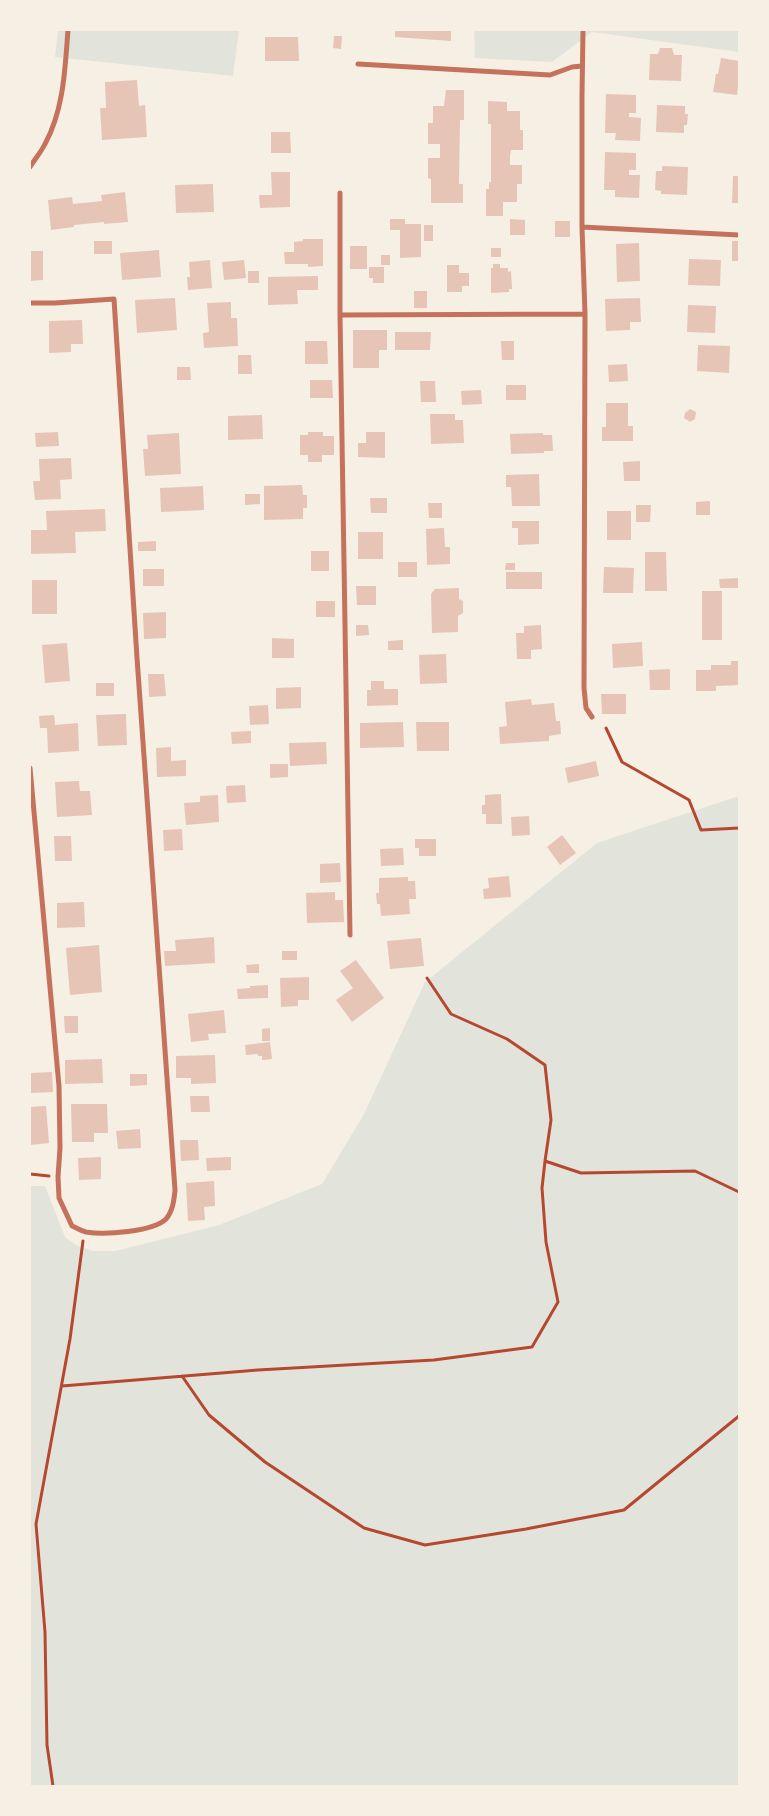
<!DOCTYPE html>
<html>
<head>
<meta charset="utf-8">
<style>
	body { margin:0 }
	#map { position:relative; width:769px; height:1816px; overflow:hidden; background:#f6efe4; font-family:"PT Sans",sans-serif }
	canvas { display:block }
	.frame { position:absolute; inset:0; border:31px solid #f6efe4; pointer-events:none }
</style>
</head>
<body>
<div id="map">
<canvas width="769" height="1816"></canvas>
<div class="frame"></div>
</div>
<script>
const context = document.querySelector('canvas').getContext('2d');
context.lineJoin = 'round';
function paint(path, color) {
  context.fillStyle = color;
  context.fill(path, 'evenodd');
}
function trace(path, color, width, dash) {
  context.strokeStyle = color;
  context.lineWidth = width;
  context.lineCap = dash ? 'butt' : 'round';
  context.setLineDash(dash || []);
  context.stroke(path);
}
paint(new Path2D(`
	M58 30H239L233 76 55 57Z
	M474 30H739V52L592 32 552 62 475 58Z
	M739 796V1786H30V1186H45L65 1237 76 1245 93 1251H115L219 1225 322 1184 364 1114 425 982 597 843Z`), '#e2e4dc');
paint(new Path2D(`
	M395 30H451V41L395 37Z
	M334 36H342L341 49 333 48Z
	M265 37H298L299 61H265Z
	M660 48H672L674 55H682L681 81 649 80 650 54H658Z
	M721 58 739 61V80L737 95 713 92 716 74H718Z
	M137 80 139 106 145 105 147 137 102 140 100 108H106L105 82Z
	M446 90H464V120H460L459 184H463V203H431V179L428 178V158H440V144H428V123H433V106H444Z
	M606 94 636 95V113H629V117L641 118 640 141 615 140 616 133H605Z
	M488 101 507 102V111H520V130H523V150H511L510 156V165H522V184H517V202H503V216H486V189H489V182H491V124H488Z
	M657 105 685 106V114H688L687 125H684V133L656 132Z
	M271 132H290L291 153H271Z
	M605 152 636 153V170H629V175H640L639 198 615 197V190H604Z
	M662 166 688 167 687 195 661 194V191L655 190 656 171H662Z
	M271 172H290V207L260 208 259 195H272Z
	M733 176H739V203H732Z
	M213 184 214 212 176 213 175 185Z
	M125 192 128 222 104 224V222L74 225V227L51 230 48 200 72 197 73 204 102 201 101 195Z
	M390 219H405V224H421V257L400 258V230H390Z
	M510 219 525 220V235H510Z
	M555 221H570V237H555Z
	M424 225H433V241H424Z
	M303 239H323V266L308 267V264H285L284 252H294V242L303 241Z
	M94 241H112V254H94Z
	M732 241H739V261H732Z
	M639 243 640 281 617 282 616 244Z
	M350 246H367V269H350Z
	M491 248H501V257H491Z
	M159 250 161 277 122 280 120 253Z
	M30 251H43V280L30 281Z
	M381 255H390V265H381Z
	M689 259 721 260 720 286 688 285Z
	M210 260 212 288 188 290 187 277H190L189 262Z
	M244 260 246 278 224 280 222 262Z
	M493 264H500V268H508V272L511 271 512 289H509V292L491 293V268H493Z
	M447 265H459V273H469V286H462V292H447Z
	M369 267H384V283H373V278H369Z
	M248 271H259V283H248Z
	M318 276V290H297L298 304 268 305V277Z
	M414 291H427V308H414Z
	M175 298 177 330 137 333 135 300Z
	M640 298 641 322H630V330L606 331 605 299Z
	M231 302V318H237L238 346 204 348 203 333 209 332 207 303Z
	M688 305 716 306 715 333 687 332Z
	M82 320 83 344H71V352L49 353V321Z
	M353 330H387V350H379V368H353Z
	M395 332H431L430 350H395Z
	M305 341H327L328 364H305Z
	M501 341H514V360H502Z
	M698 345 730 346 729 373 697 371Z
	M238 355H251L252 374H238Z
	M627 364 628 381 609 382 608 365Z
	M177 367H190L191 380H177Z
	M310 380H332L333 398H310Z
	M420 381H435L436 402H421Z
	M506 385H526V400H506Z
	M481 390 482 404 462 405 461 391Z
	M606 403H628V426H633V441H602V427H606Z
	M690 409 696 412 695 419 690 422 684 418 685 413Z
	M430 414H455V420H463L464 443 431 444Z
	M262 415 263 439 228 440V416Z
	M58 432 59 446 36 447 35 433Z
	M308 432H323V436H334V455H322V462H308V455H300V435H308Z
	M366 432H385V458L358 457V443H366Z
	M179 433 181 474 145 476 143 449H148L147 435Z
	M543 433V435H552L553 451H544V453L511 454 510 434Z
	M71 458 72 479 60 480 61 499 35 500 33 481H40L39 459Z
	M640 461V481H624L623 462Z
	M539 474 540 506H512L511 487H506V475Z
	M302 485 303 495H307V508H303V519L264 520V486Z
	M203 486 204 510 161 512 160 488Z
	M245 494H260V504L245 505Z
	M370 498H387V513H371Z
	M710 501V515H696V502Z
	M428 503H442V518H429Z
	M636 505H651L650 522H636Z
	M105 509 106 531 75 532 76 553 30 554V530H47L46 511Z
	M607 511H631V540H607Z
	M512 521H539V544L518 545V528H512Z
	M444 528 445 547H450V564L427 565 426 529Z
	M358 532H383V559H358Z
	M156 541V551H138V542Z
	M311 551H329V571H311Z
	M645 552H666L667 591H645Z
	M398 562H417V577H398Z
	M506 563H515V570H505Z
	M604 567 634 568 633 593H603Z
	M143 569H164V586H143Z
	M506 572H542V589H506Z
	M739 578V588H720L719 579Z
	M32 580H57V614H32Z
	M356 586H376V605H357Z
	M459 588V599L463 601V613L458 616V632L432 633 431 594 435 589Z
	M702 591H722V640H702Z
	M316 601H335V617H316Z
	M166 612V638L144 639 143 613Z
	M356 625H368L369 635 356 636Z
	M541 625 542 649 531 650V659H517L516 633H524V626Z
	M272 638 294 639V658H272Z
	M403 640V650H388V641Z
	M642 642 643 666 613 668 612 644Z
	M67 643 70 681 45 683 42 645Z
	M446 654 447 683 420 684 419 655Z
	M731 661H739V685L716 686V691H696V670H711V665H731Z
	M670 669V690H650L649 670Z
	M148 674H164L166 696 149 697Z
	M371 681H384V689H398V705L367 706V690H371Z
	M96 683H114V696H96Z
	M301 687V708L276 709V688Z
	M601 694H626V714H602Z
	M531 699 532 705 554 703 556 721H560L561 734 549 736V741L500 744 499 727 507 726 505 702Z
	M268 705 269 724 250 725 249 706Z
	M126 714 127 745 98 746 96 715Z
	M54 715 55 725 78 723 79 751 48 753 47 728H40L39 716Z
	M403 722 404 747 360 748V723Z
	M416 722H449V751H417Z
	M251 731V743L232 744 231 732Z
	M326 742 327 764 290 766 289 743Z
	M171 747V761L186 760V776L157 777 156 748Z
	M596 761 599 776 568 783 565 768Z
	M270 764H288V777L270 778Z
	M79 781 80 791H90L92 815 57 817 55 782Z
	M245 785 246 802 227 803 226 786Z
	M501 794 502 824H486V814H482V805H485V795Z
	M218 795 219 822 186 825 184 803 200 802V796Z
	M529 816 530 835 512 836 511 817Z
	M182 829 183 850 164 851 163 830Z
	M562 835 576 853 560 865 547 847Z
	M54 836H71L72 861H55Z
	M415 839H436V856H419V848H415Z
	M403 848 404 865 381 866 380 849Z
	M340 863 341 882 320 883V864Z
	M509 876 511 897 484 899 483 889 489 888 488 878Z
	M408 877V881H415L416 899H409L410 914 381 916 380 904H377L376 893H379V878Z
	M335 892V900H343L344 922 307 923 306 893Z
	M84 902 85 927 57 928V903Z
	M214 937 215 963 165 966 164 951H176L175 940Z
	M421 938 424 966 390 969 387 941Z
	M99 945 102 992 70 995 66 948Z
	M282 951H297V960H282Z
	M356 960 384 998 352 1022 336 1000 353 988 340 971Z
	M259 964V973H247L246 965Z
	M309 977V1000H298V1006L281 1007 280 978Z
	M268 985V998L238 999 237 989 250 988V986Z
	M224 1010 226 1033 208 1034 209 1040 191 1042 188 1014Z
	M64 1016H78V1033H65Z
	M270 1028V1041H262V1029Z
	M270 1042 272 1059 262 1060V1056H258V1054L246 1055 245 1045Z
	M215 1055 216 1083 191 1084V1078H176V1056Z
	M102 1059 103 1083 65 1084V1060Z
	M52 1072 53 1092 30 1093V1073Z
	M130 1074H147V1085L130 1086Z
	M190 1096H209L210 1112H191Z
	M71 1104H107L108 1133H94V1142H72Z
	M46 1106 49 1143 30 1145V1107Z
	M140 1129 141 1148 118 1149 116 1131Z
	M180 1140H198L199 1160 181 1161Z
	M101 1157V1179L79 1180 78 1158Z
	M231 1157V1170L207 1171 206 1158Z
	M214 1181 215 1206 204 1207 205 1220 188 1221 186 1183Z`), '#e6c5b7');
trace(new Path2D(`
	M606 728 622 762 689 800 701 830 739 828
	M427 978 451 1014 507 1039 545 1065 551 1120 545 1161
	M30 1174 49 1176
	M182 1376 209 1415 265 1462 364 1528 425 1545 526 1529 624 1510 739 1416
	M62 1386 258 1370 434 1360 532 1347 558 1302 546 1242 542 1188 545 1161 581 1173 695 1171 739 1192
	M53 1786 47 1745 45 1632 36 1524 70 1339 83 1241`), '#b5482f', 3);
trace(new Path2D(`
	M583 30 582 96V227L585 314 584 688 586 708 592 717
	M358 64 550 75 572 67 582 66
	M30 167C35 159 41 152 45 144 64 109 65 68 68 30
	M340 193V315L350 935
	M582 227 739 235
	M30 303H55L114 299 137 658 175 1190C174 1200 173 1211 166 1219 153 1232 104 1235 86 1232 81 1231 77 1228 72 1226L59 1198 58 1177 60 1148 59 1086 30 768
	M340 315 585 314`), '#c5725c', 5);
</script>
</body>
</html>
